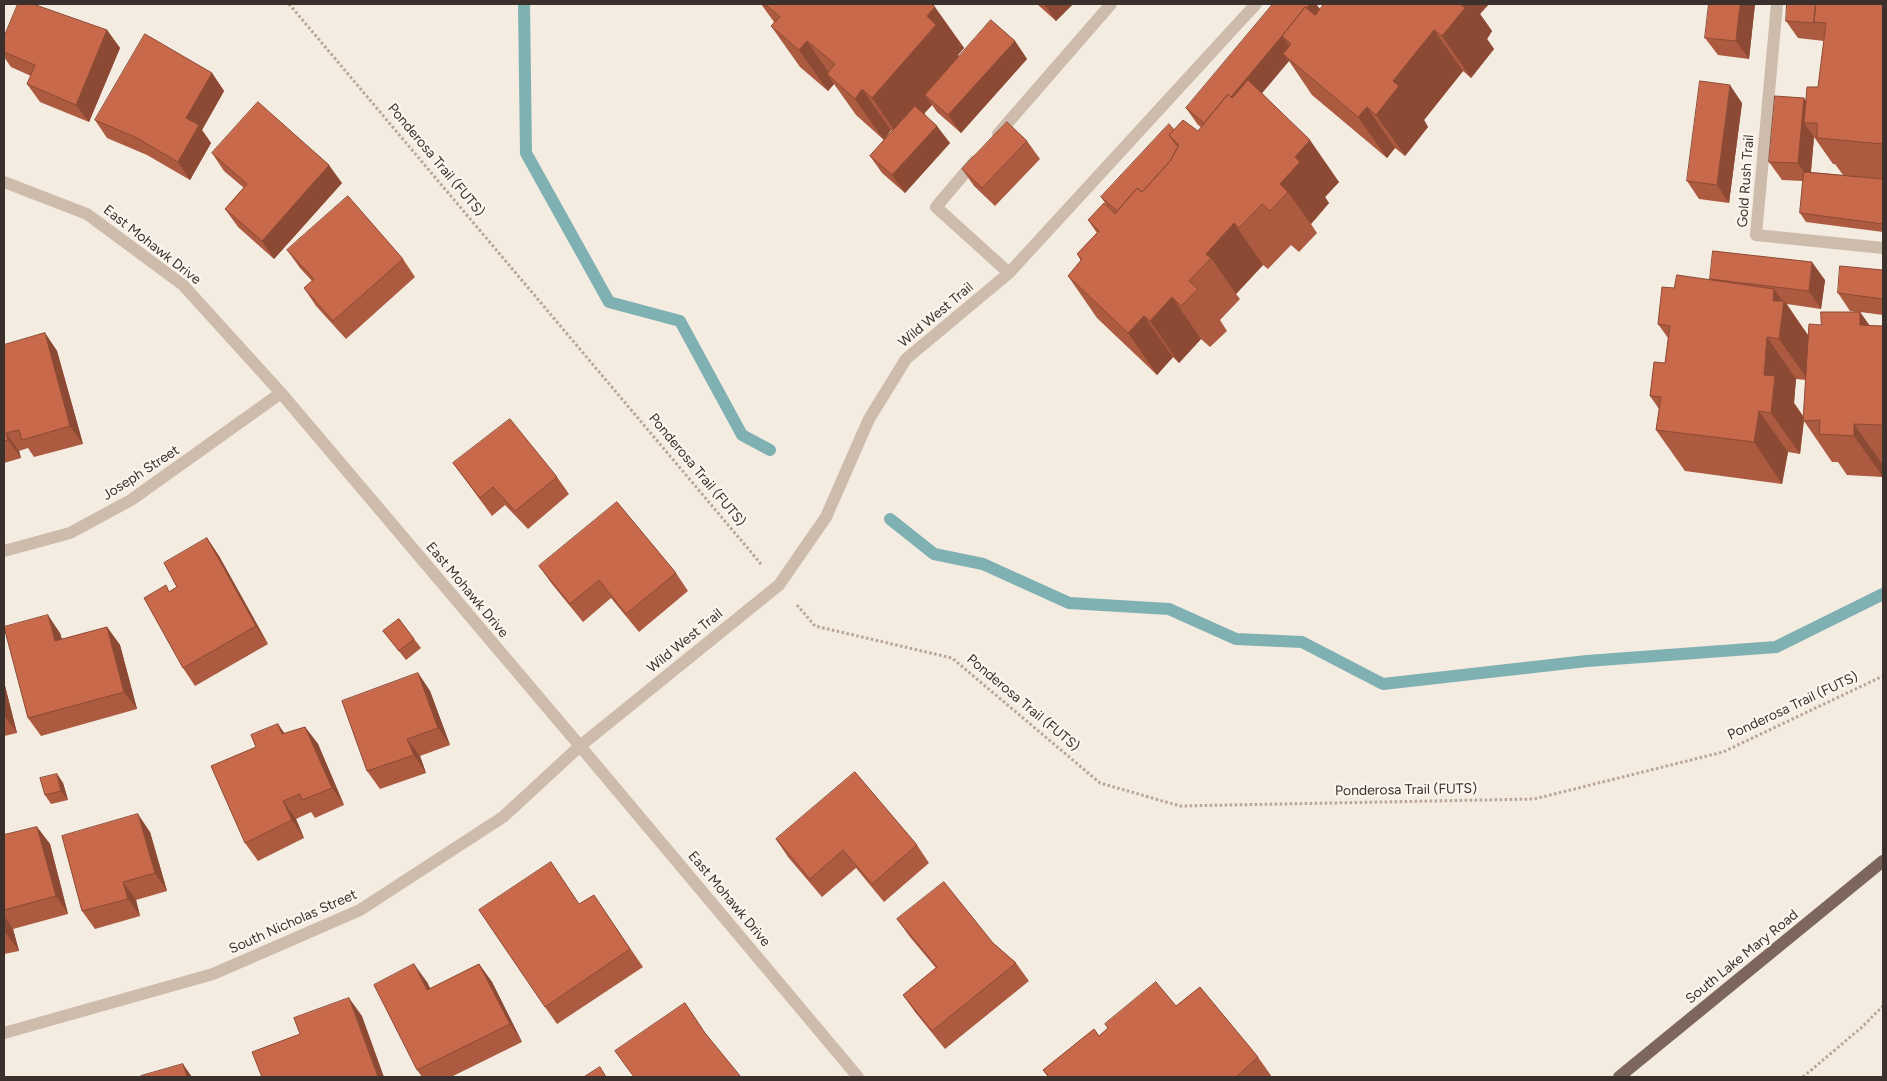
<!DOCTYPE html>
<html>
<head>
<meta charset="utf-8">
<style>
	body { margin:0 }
	#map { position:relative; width:1887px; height:1081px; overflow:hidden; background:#f4ebe1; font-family:Figtree,sans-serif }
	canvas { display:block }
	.frame { position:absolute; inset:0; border:5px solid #3b302b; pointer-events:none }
</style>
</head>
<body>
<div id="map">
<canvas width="1887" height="1081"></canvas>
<div class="frame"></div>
</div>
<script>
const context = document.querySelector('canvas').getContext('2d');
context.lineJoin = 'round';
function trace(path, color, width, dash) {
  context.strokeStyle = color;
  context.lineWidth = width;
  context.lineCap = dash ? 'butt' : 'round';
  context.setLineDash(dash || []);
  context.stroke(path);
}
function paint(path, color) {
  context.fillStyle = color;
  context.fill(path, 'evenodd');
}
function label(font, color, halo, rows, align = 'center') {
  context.font = font + ' Figtree,sans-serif';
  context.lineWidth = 4.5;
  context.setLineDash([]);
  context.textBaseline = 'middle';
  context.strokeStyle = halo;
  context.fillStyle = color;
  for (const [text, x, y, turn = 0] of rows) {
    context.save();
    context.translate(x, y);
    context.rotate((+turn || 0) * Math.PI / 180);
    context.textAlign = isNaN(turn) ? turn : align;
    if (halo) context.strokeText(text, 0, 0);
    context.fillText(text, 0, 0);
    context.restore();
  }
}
trace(new Path2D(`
	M524 4 526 153 609 302 680 321 742 435 770 450
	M890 519 934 554 983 564 1069 603 1169 609 1236 639 1302 642 1383 684 1587 661 1776 647 1883 594`), '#7fb0b2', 12);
trace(new Path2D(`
	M289 4 761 564
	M797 605 815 626 952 658 1100 783 1180 806 1534 799 1723 752 1883 676
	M1803 1077 1862 1027 1883 1006`), '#b9a596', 3, [2.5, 2.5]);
trace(new Path2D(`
	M1777 4 1756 235 1883 248
	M998 134 1111 4
	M975 161 936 207 1009 273
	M4 182 87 214 183 285 281 393 580 746 858 1077
	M4 551 70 533 131 500 281 393
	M4 1033 213 974 360 910 503 817 580 746 779 585 826 517 869 419 906 359 1009 273 1256 4`), '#cdbbac', 12);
trace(new Path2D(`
	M1619 1077 1883 861`), '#7d675c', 12);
paint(new Path2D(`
	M761 4H932L964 48 958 55 959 57 1015 41 1027 59 961 133 937 112 932 105 924 113 950 143 905 193 882 173 870 156 892 131 891 130 884 140 856 115 834 84 828 91 800 67 771 26 774 22Z
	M1037 4H1073L1056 21Z
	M1316 4 1320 9 1489 4 1480 14 1492 31 1487 39 1494 49 1471 78 1463 71 1424 120 1428 127 1405 156 1395 148 1387 158 1312 95 1289 61 1262 93 1339 182 1325 197 1329 203 1311 224 1317 233 1299 252 1291 245 1268 269 1263 265 1236 294 1240 299 1220 320 1227 331 1210 347 1201 339 1179 363 1173 357 1157 375 1097 318 1068 276 1081 261 1077 254 1097 233 1088 220 1109 209 1101 197 1174 130 1198 131 1201 127 1198 125 1186 108Z
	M1755 4 1749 59 1718 55 1705 38Z
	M1883 4V232L1806 222 1800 213 1803 181 1782 180 1769 162 1804 98 1806 101 1818 87 1824 41 1798 38 1786 21ZM1814 137 1833 164H1835L1843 175 1811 172Z
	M107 30 120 48 89 122 40 102 27 84 31 76 11 67 4 57V37Z
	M212 73 224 91 202 130 211 143 190 180 147 155 107 138 95 120Z
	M1742 103 1729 203 1699 199 1687 181Z
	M1027 141 1040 159 995 206 974 186 962 169Z
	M212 153 342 183 274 259 238 227 225 209 244 188 224 171Z
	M287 250 403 259 415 277 346 339 316 306 304 288 312 281 300 268Z
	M1883 270V315L1860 312 1870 326H1883V477L1847 475 1838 462H1832L1804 421 1800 454 1788 452 1782 484 1685 471 1656 430 1659 409 1650 396 1665 363 1668 338 1658 324 1674 288 1711 280 1710 279 1825 280 1821 309 1787 304 1808 336 1821 325 1857 312 1850 311 1838 293ZM1796 379 1806 380 1804 417 1794 403Z
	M45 333 57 351 83 444 34 457 28 448 19 451 21 458 4 463V345Z
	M453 463 557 477 569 494 528 529 505 505 492 516Z
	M207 538 219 556 268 644 195 686 183 668 170 591 177 587Z
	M539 566 676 573 688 591 639 632 611 598 583 622 552 584Z
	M399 619 421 648 406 660 383 631Z
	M107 627 120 645 137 709 41 736 28 718 60 633 62 639Z
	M418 673 430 691 450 745 420 756 426 773 380 789 367 771Z
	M4 682 17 733 4 736Z
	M278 724 285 734 305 727 318 744 344 805 315 818 311 812 296 819 304 838 258 861 245 843 256 747Z
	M57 774 63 783 68 800 51 804 45 795Z
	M37 827 50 844 68 914 13 929 19 951 4 954V835Z
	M150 832 167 891 136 900 140 916 95 929 82 911Z
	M776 839 917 845 929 863 884 902 856 868 822 897 788 857Z
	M580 904 606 913 643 967 557 1024 545 1007Z
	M897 919 993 943 1016 963 1029 981 945 1049 915 1012 903 995 936 968 910 937Z
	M479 964 492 982 522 1042 451 1077H422L417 1070 427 982 430 989Z
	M1099 1036 1258 1057 1272 1077H1048L1043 1070Z`), '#ac5a40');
paint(new Path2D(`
	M1044 4H1073L1056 21Z
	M1310 4H1316L1326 17 1291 44 1282 36Z
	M1458 4H1489L1480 14 1492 31 1487 39 1494 49 1471 78 1442 36Z
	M1740 4H1755L1749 59 1736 41Z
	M935 7 964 48 958 55 965 66 925 95 932 105 901 140 872 98 927 16Z
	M107 30 120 48 89 122 76 105Z
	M1434 30 1463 71 1424 120 1428 127 1405 156 1376 115 1393 81Z
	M1282 36 1295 54H1283L1289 61 1220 143 1207 125Z
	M807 41 835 82 827 74 834 84 828 91 799 50Z
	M1015 41 1027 59 961 133 948 115Z
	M212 73 224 91 202 130 211 143 190 180 178 162 186 118Z
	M1730 85 1742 103 1729 203 1717 185Z
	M862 89 891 130 884 140 855 99Z
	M1804 98 1816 116 1804 123 1814 137 1810 181 1798 163Z
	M1367 107 1395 148 1387 158 1358 117Z
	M937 126 950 143 905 193 892 175Z
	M1310 140 1339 182 1325 197 1329 203 1311 224 1288 192 1280 184 1295 157Z
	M329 165 342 183 274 259 262 241Z
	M1234 223 1263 265 1236 294 1211 258 1206 254Z
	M1812 262 1825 280 1821 309 1809 291Z
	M1774 289 1784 303V301L1813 342 1808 380 1779 339 1773 301Z
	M1172 297 1201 339 1179 363 1150 321Z
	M1860 312 1883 345 1860 325Z
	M1144 316 1173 357 1157 375 1128 333Z
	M45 333 57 351 83 444 70 426Z
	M1767 337 1796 379 1794 403 1804 418 1800 454 1771 413 1764 375Z
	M1759 411 1788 452 1782 484 1754 442Z
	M1854 424 1883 465V477L1854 436Z
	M6 433 19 451 21 458 8 440Z
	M207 538 219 556 268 644 256 626Z
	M48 615 60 633 67 659 55 641Z
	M107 627 120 645 137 709 124 692Z
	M418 673 430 691 450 745 438 728Z
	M4 682 17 733 4 715Z
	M278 724 290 742 282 734Z
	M305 727 318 744 344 805 332 788Z
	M407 739 420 756 426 773 414 755Z
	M57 774 63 783 68 800 61 791Z
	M283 801 296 819 304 838 292 820Z
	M138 814 150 832 167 891 155 873Z
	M37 827 50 844 68 914 56 896Z
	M123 882 136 900 140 916 128 899Z
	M4 916 13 929 19 951 6 933 4 922Z
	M414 964 427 982 440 1008 427 990Z
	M479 964 492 982 522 1042 510 1024Z
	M349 998 362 1016 384 1077H378Z
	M183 1064 192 1077H187Z`), '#8c4a34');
const building = new Path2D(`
	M18 4H33L107 30 76 105 27 84 35 65 4 52V37Z
	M765 4H932L935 7 927 16 936 25 872 98 862 89 855 99 827 74 835 64 807 41 799 50 771 26 780 17Z
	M1273 4H1310L1306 8 1305 7 1282 36 1231 97 1228 94 1204 123 1186 108Z
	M1324 4H1460L1465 8 1442 36 1434 30 1393 81 1399 86 1376 115 1367 107 1358 117 1283 54 1291 44 1282 36 1305 7 1315 15Z
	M1709 4H1740L1736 41 1705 38Z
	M1787 4H1816L1814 22 1815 23 1786 21Z
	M1816 4H1883V144L1817 138V123H1804L1807 87H1818L1826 23 1814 22Z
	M991 20 1015 41 948 115 925 95Z
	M145 34 212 73 186 118 199 125 178 162 135 137 95 120Z
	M1248 80 1310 140 1295 157 1300 162 1280 184 1288 192 1270 211 1262 204 1239 228 1234 223 1206 254 1211 258 1189 281 1198 289 1181 306 1172 297 1150 321 1144 316 1128 333 1068 276 1082 259 1077 254 1099 231 1088 220 1104 203 1115 214 1137 188 1142 192 1170 161 1179 145 1169 135 1183 120 1198 131 1228 94 1232 98Z
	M1700 81 1730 85 1717 185 1687 181Z
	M1775 96 1804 98 1798 163 1769 162Z
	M258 102 329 165 262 241 225 209 247 184 212 153Z
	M915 106 937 126 892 175 870 156Z
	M1007 122 1027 141 982 188 962 169Z
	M1169 124 1174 130 1169 135 1178 147 1170 161 1142 192 1137 188 1117 211 1101 197Z
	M1804 172 1883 179V224L1800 213Z
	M348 196 403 259 333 321 304 288 314 279 287 250Z
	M1713 251 1812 262 1809 291 1710 279Z
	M1840 266 1883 270V299L1838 293Z
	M1677 275 1774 289 1773 301H1784L1779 339 1767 337 1764 375 1775 376 1771 413 1759 411 1754 442 1656 430 1661 397 1650 396 1654 362 1665 363 1670 326 1658 324 1662 287 1674 288Z
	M1821 312H1860V325L1883 326V425L1854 424V436L1819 434 1820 420 1803 421 1809 324 1821 325Z
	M45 333 70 426 22 440 19 430 6 433 8 440 4 441V345Z
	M510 419 557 477 515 511 493 487 480 498 453 463Z
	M617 502 676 573 626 614 599 580 570 604 539 566Z
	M207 538 256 626 183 668 144 598 166 585 169 592 177 587 164 563Z
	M48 615 55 641 107 627 124 692 28 718 4 627Z
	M399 619 414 639 399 651 383 631Z
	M418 673 438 728 407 739 414 755 367 771 342 701Z
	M278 724 282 734 305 727 332 788 302 800 300 794 283 801 292 820 245 843 211 766 256 747 251 735Z
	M855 772 917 845 872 884 843 850 810 879 776 839Z
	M57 774 61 791 45 795 40 778Z
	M138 814 155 873 123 882 128 899 82 911 62 836Z
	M37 827 56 896 4 910V835Z
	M551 862 579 904 594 895 630 949 545 1007 479 910Z
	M944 882 993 943 1016 963 932 1031 903 995 937 967 897 919Z
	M4 922 6 933H4Z
	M414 964 427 990 479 964 510 1024 417 1070 374 985Z
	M1156 982 1176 1006 1200 987 1258 1057 1237 1076 1238 1077H1049L1043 1070 1094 1029 1099 1036 1108 1028 1105 1024Z
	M349 998 378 1077H262L252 1052 300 1034 294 1018Z
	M685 1003 705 1033 741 1077H634L615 1051Z
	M183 1064 187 1077H141V1076Z
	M600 1067 606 1077H584Z`);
paint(building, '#c8694b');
trace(building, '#8c4a34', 1);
label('14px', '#3b302b', '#fbf5ee', [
	["Ponderosa Trail (FUTS)",436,160,50],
	["Gold Rush Trail",1746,181,-86],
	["East Mohawk Drive",152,245,38],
	["Wild West Trail",936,315,-40],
	["Ponderosa Trail (FUTS)",697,470,50],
	["Joseph Street",141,473,-33],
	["East Mohawk Drive",467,590,50],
	["Wild West Trail",685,641,-39],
	["Ponderosa Trail (FUTS)",1023,703,40],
	["Ponderosa Trail (FUTS)",1793,706,-25],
	["Ponderosa Trail (FUTS)",1406,790,-1],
	["East Mohawk Drive",729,899,50],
	["South Nicholas Street",293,922,-24],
	["South Lake Mary Road",1742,957,-39]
]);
</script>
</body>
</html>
